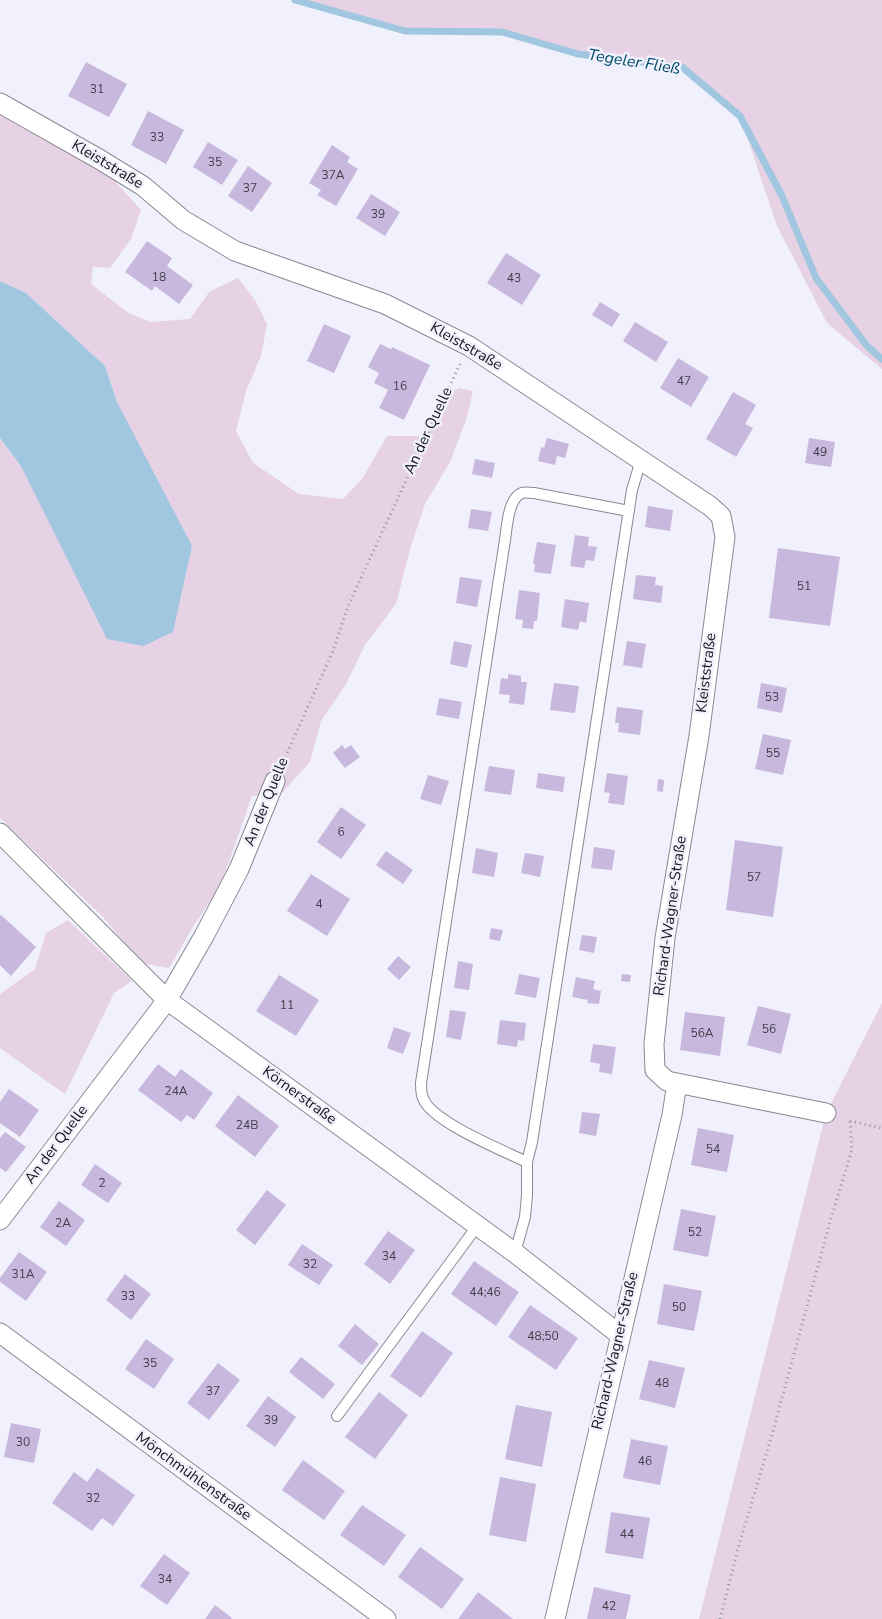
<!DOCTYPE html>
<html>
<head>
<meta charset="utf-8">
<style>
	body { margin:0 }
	canvas { display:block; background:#f0f1fc }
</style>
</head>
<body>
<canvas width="882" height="1619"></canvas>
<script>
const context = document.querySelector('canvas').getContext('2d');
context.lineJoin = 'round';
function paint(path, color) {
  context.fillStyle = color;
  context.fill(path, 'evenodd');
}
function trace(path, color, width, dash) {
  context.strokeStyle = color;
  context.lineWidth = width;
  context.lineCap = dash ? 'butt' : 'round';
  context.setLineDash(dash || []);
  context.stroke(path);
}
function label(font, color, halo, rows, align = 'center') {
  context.font = font + ' "Nunito Sans",sans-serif';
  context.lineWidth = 5;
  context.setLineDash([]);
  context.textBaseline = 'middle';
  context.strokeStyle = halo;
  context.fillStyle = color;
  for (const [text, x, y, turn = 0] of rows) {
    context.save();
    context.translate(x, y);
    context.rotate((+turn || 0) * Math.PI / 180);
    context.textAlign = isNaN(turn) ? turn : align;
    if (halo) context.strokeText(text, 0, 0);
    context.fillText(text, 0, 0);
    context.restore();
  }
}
paint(new Path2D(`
	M295 0H882V369L827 323 777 226 740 116 737 117 682 67 578 54 502 32 405 31Z
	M0 109 113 179 141 210 131 239 110 268 93 267 91 284 127 312 150 322 190 319 210 291 238 278 255 300 267 324 261 356 246 391 236 431 253 463 299 494 343 499 362 479 387 436H420L437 401 459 388 473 391 467 417 450 462 425 504 410 549 396 604 365 645 346 684 321 721 310 762 283 792 252 796 220 887 194 925 169 968 146 964 123 941 103 917 0 818V438L21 466 117 402 105 366 26 293 0 281Z
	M68 920 132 981 114 993 65 1094 0 1048V994L35 969 46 933Z
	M882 1003V1619H699L826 1113Z`), '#e6d1e5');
paint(new Path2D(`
	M0 281 26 293 105 366 117 402 192 546 173 632 143 646 107 639 21 466 0 438Z`), '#a0c7df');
trace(new Path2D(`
	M295 0 405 31 502 32 578 54 682 67 740 116 782 196 816 278 867 346 882 359`), '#a0c7df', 7);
paint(new Path2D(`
	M86 62 127 84 109 117 68 96Z
	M148 111 184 130 166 164 131 145Z
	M208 142 238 160 222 185 193 167Z
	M332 145 350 157 347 162 358 169 336 206 317 195 321 190 309 183Z
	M248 166 272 183 252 212 228 196Z
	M371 194 400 212 385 236 356 218Z
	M147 241 172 258 167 266 193 285 179 304 155 286 152 291 125 272Z
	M506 253 541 275 522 305 487 283Z
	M600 302 620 314 612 327 592 315Z
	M635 322 668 342 656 362 623 341Z
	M324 324 351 336 334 373 307 361Z
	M380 344 391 349 392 347 430 365 404 420 379 408 388 390 374 383 379 373 368 367Z
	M678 358 709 377 691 407 660 388Z
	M733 392 756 405 745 424 753 428 736 457 706 439Z
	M547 438 569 444 565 458 557 456 555 465 538 461 541 447 544 448Z
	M809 438 835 442 831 467 805 463Z
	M475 459 495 463 492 478 472 474Z
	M648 506 673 510 670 531 645 527Z
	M471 509 492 512 488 531 468 528Z
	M575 535 589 537 588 546 597 547 594 561 586 560 584 568 570 566Z
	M537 542 556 545 551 574 534 572 535 564 533 563Z
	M778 548 840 557 830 626 769 618Z
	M636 575 656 577 655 585 663 586 661 603 633 599Z
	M460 577 482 580 477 607 456 603Z
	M519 590 540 593 537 621H534L533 629 522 628 523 620 515 619Z
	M565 599 589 603 586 623 580 621 578 630 561 627Z
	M454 641 472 645 467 668 450 664Z
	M627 641 646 644 642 668 623 665Z
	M508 674 521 676V682H527L524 705 509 703 510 695 499 694 501 678 508 679Z
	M554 683 579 686 575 713 550 710Z
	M761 683 787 688 782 713 757 708Z
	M439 698 462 702 459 719 436 715Z
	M617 707 643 710 640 735 618 732 619 723H615Z
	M763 734 791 740 783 775 755 769Z
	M342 745 345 749 351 745 360 757 345 768 333 753Z
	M489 766 515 770 511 795 484 791Z
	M538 773 565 777 563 792 536 788Z
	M607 773 628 776 624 805 608 803 610 793 604 792Z
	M428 775 449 781 441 805 420 799Z
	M658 779 664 780 663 792 657 791Z
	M341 807 366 825 341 859 317 842Z
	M735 840 783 847 773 917 726 910Z
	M594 847 615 850 612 870 591 868Z
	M476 848 498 853 494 877 472 873Z
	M386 851 413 870 403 884 376 865Z
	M525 853 544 856 540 877 521 873Z
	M311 874 350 899 327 936 287 911Z
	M1 915 36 947 11 976 0 965V917Z
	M491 928 503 930 500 941 489 939Z
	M582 935 597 937 594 953 579 950Z
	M398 956 411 967 399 980 387 969Z
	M458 961 473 964 469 990 454 988Z
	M519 974 540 978 536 998 515 994Z
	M622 974 631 975 630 982 621 981Z
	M279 975 319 1000 296 1036 256 1011Z
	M576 977 595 981 593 989 601 991 599 1004 587 1003 588 1000 572 997Z
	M758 1006 791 1014 781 1054 747 1045Z
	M450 1010 466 1012 461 1040 446 1037Z
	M685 1012 725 1017 720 1056 680 1050Z
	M500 1020 526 1023 524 1041 518 1040 517 1047 497 1044Z
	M394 1027 411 1033 403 1054 387 1048Z
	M593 1044 616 1047 612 1074 599 1072 600 1064 590 1062Z
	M158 1064 175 1077 181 1069 213 1093 194 1120 187 1115 181 1122 138 1090Z
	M9 1089 39 1110 20 1137 0 1123V1102Z
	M238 1095 279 1126 255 1157 215 1126Z
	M582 1112 600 1114 596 1136 579 1133Z
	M698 1128 734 1135 727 1172 691 1165Z
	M5 1132 26 1147 6 1172 0 1168V1138Z
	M95 1164 122 1183 108 1203 81 1185Z
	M267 1190 286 1205 255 1245 236 1230Z
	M59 1201 85 1220 66 1246 40 1227Z
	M681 1209 716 1216 708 1257 673 1250Z
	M388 1231 415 1250 390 1284 364 1264Z
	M302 1244 333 1265 319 1285 288 1265Z
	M19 1252 47 1272 26 1301 0 1282V1278Z
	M474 1261 519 1292 496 1326 451 1294Z
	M125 1274 151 1294 131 1320 106 1300Z
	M664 1284 702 1291 694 1331 657 1324Z
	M530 1305 578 1338 556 1370 508 1337Z
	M355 1324 379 1344 362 1365 338 1346Z
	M422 1331 453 1353 421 1398 390 1376Z
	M146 1339 174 1359 154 1389 125 1369Z
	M301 1357 335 1384 323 1399 289 1372Z
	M649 1360 685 1368 675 1408 639 1399Z
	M218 1363 240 1380 209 1420 187 1403Z
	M379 1392 408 1415 375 1459 345 1437Z
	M268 1396 296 1417 275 1447 246 1426Z
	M516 1405 552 1412 542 1467 505 1459Z
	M11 1423 41 1429 34 1463 4 1457Z
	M631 1439 668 1446 660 1485 623 1478Z
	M303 1460 345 1491 324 1520 282 1490Z
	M97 1468 135 1495 113 1526 102 1518 92 1531 52 1503 74 1472 87 1482Z
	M500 1477 536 1484 526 1542 489 1535Z
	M362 1505 406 1535 384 1566 340 1535Z
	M611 1512 650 1518 643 1559 605 1553Z
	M420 1547 464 1579 442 1609 398 1577Z
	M164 1554 190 1573 167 1605 140 1586Z
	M594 1587 631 1595 626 1619H587Z
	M478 1592 513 1619H458Z
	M215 1605 232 1618 231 1619H205Z`), '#c8b8dd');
const service = new Path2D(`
	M527 1162C504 1151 430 1121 423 1098 421 1094 421 1088 421 1083L505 540C507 527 508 498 522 493 525 492 530 493 534 493L629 511
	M515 1253 525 1217 527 1195V1162L532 1142 632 490 641 460
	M337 1416 478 1225`);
const minor = new Path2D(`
	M0 103 99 159 143 186 183 220 235 251 385 304 469 346 710 506 721 516 725 537 699 736 665 938 654 1044 655 1070 667 1081 826 1113
	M0 833 167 1000 515 1253 620 1335
	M0 1220 167 1000 204 936 239 869 275 781
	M0 1333 386 1619
	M555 1619 672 1115 677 1083`);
trace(service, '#888992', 12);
trace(minor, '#888992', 21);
trace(new Path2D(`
	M283 762 333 651 348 606 460 364
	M850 1121 882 1128
	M720 1619 739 1545 771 1438 832 1215 852 1150 850 1121`), '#94959c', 3, [1, 4]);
trace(service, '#fff', 10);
trace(minor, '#fff', 19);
label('12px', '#423e4a', null, [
	["31",97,90],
	["33",157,138],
	["35",215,163],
	["37A",333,176],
	["37",250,189],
	["39",378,215],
	["18",159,278],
	["43",514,279],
	["47",684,382],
	["16",400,387],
	["49",820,453],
	["51",804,587],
	["53",772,698],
	["55",773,754],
	["6",341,833],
	["57",754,878],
	["4",319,905],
	["11",287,1006],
	["56",769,1030],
	["56A",702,1034],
	["24A",176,1092],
	["24B",247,1126],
	["54",713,1150],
	["2",102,1184],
	["2A",63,1224],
	["52",695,1233],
	["34",389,1257],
	["32",310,1265],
	["31A",23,1275],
	["44;46",485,1293],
	["33",128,1297],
	["50",679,1308],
	["48;50",543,1337],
	["35",150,1364],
	["48",662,1384],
	["37",213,1392],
	["39",271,1421],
	["30",23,1443],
	["46",645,1462],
	["32",93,1499],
	["44",627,1535],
	["34",165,1580],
	["42",609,1607]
]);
label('15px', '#151619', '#f0f1fc', [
	["Kleiststraße",107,165,31],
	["Kleiststraße",466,347,30],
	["An der Quelle",429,431,-65],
	["Kleiststraße",707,673,-83],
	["An der Quelle",267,802,-68],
	["Richard-Wagner-Straße",671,916,-82],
	["Körnerstraße",299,1096,36],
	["An der Quelle",57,1145,-53],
	["Richard-Wagner-Straße",616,1351,-77],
	["Mönchmühlenstraße",193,1477,36]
]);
label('italic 16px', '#004a69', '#f0f1fc', [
	["Tegeler Fließ",634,63,9]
]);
</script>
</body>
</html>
